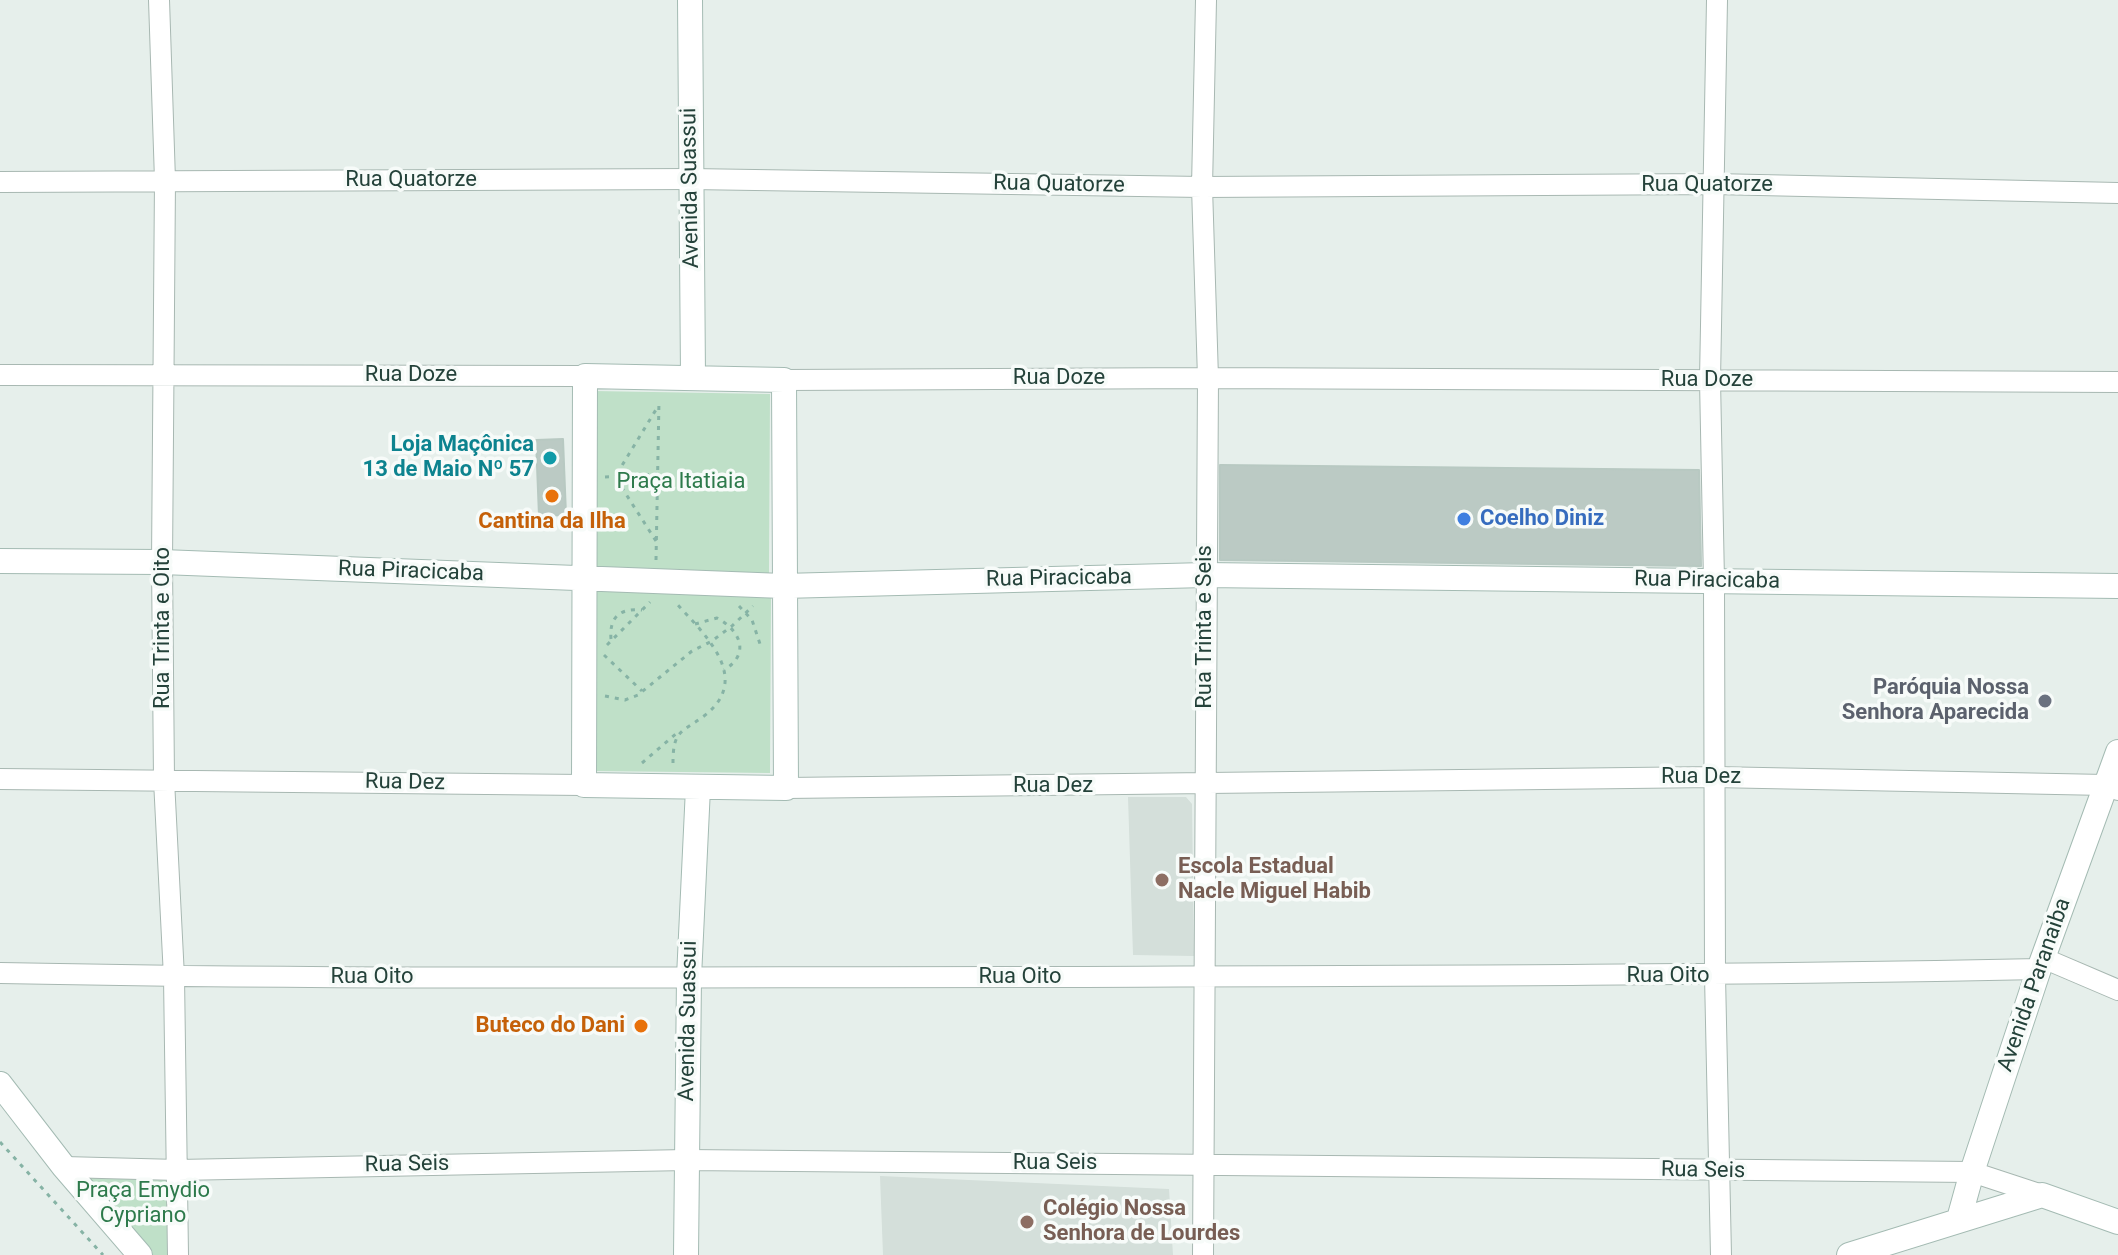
<!DOCTYPE html>
<html>
<head>
<meta charset="utf-8">
<style>
	body { margin:0 }
	canvas { display:block; background:#e6efeb }
</style>
</head>
<body>
<canvas width="2118" height="1255"></canvas>
<script>
const context = document.querySelector('canvas').getContext('2d');
context.lineJoin = 'round';
function paint(path, color) {
  context.fillStyle = color;
  context.fill(path, 'evenodd');
}
function trace(path, color, width, dash) {
  context.strokeStyle = color;
  context.lineWidth = width;
  context.lineCap = dash ? 'butt' : 'round';
  context.setLineDash(dash || []);
  context.stroke(path);
}
function label(font, color, halo, rows, align = 'center') {
  context.font = font + ' Roboto,sans-serif';
  context.lineWidth = 7;
  context.setLineDash([]);
  context.textBaseline = 'middle';
  context.strokeStyle = halo;
  context.fillStyle = color;
  for (const [text, x, y, turn = 0] of rows) {
    context.save();
    context.translate(x, y);
    context.rotate((+turn || 0) * Math.PI / 180);
    context.textAlign = isNaN(turn) ? turn : align;
    if (halo) context.strokeText(text, 0, 0);
    context.fillText(text, 0, 0);
    context.restore();
  }
}
paint(new Path2D(`
	M1128 797H1186L1192 804 1194 956 1133 955Z
	M880 1176 1169 1189 1173 1255H883Z`), '#d4dfda');
paint(new Path2D(`
	M593 391 770 394 769 573 592 571Z
	M594 591 771 594 770 773 593 771Z
	M64 1167 178 1170V1255H140Z`), '#bfe0c8');
const building = new Path2D(`
	M563 439 566 515 539 516 536 440Z
	M1220 465 1699 470 1701 566 1220 560Z`);
paint(building, '#bbcac4');
trace(building, '#b8c9c2', 2);
const street = new Path2D(`
	M159 0 165 180 162 562 164 780 174 977 178 1255
	M1717 0 1710 380 1714 581 1715 976 1721 1255
	M0 182 691 179 1202 187 1714 184 2118 193
	M0 375 585 376
	M784 380 1208 378 2118 382
	M0 779 584 785
	M786 788 1714 777 2105 785 2118 790
	M2043 958 2118 990
	M0 973C338 980 676 977 1014 977 1356 976 1697 976 2039 969
	M64 1167 178 1170 686 1160 1972 1172 2042 1195
	M1203 1255 1208 378 1202 187 1206 0`);
const secondary = new Path2D(`
	M690 0 693 376
	M585 376 784 380 786 788 584 785Z
	M0 561 162 562 783 586 1205 575 2118 586
	M0 1084 64 1167 140 1255
	M1959 1219 1972 1172 2039 969 2118 752
	M686 1255 689 977 698 788
	M1849 1255 2042 1195 2118 1222`);
trace(street, '#a8b8b2', 22);
trace(secondary, '#a4bbb3', 26);
trace(new Path2D(`
	M605 477 657 474
	M656 541 615 477 657 408
	M656 560 659 400
	M739 606 752 620 761 647
	M695 624 717 618C740 630 751 654 724 670
	M611 639C609 616 621 608 642 610
	M607 645 650 602
	M604 655 642 691
	M605 696 625 700 638 695 692 651 712 641 732 626 753 606
	M642 763 678 732
	M673 763C673 730 681 733 704 716 754 678 703 633 676 603
	M0 1142 103 1255`), '#86b3a5', 3, [4, 6]);
trace(street, '#fff', 20);
trace(secondary, '#fff', 24);
for (const [x, y, r, color] of [
	[550,458,8,"#0f9aa8"],
	[552,496,8,"#e8710a"],
	[1464,519,8,"#3f7fe0"],
	[2045,701,8,"#6b7280"],
	[1162,880,8,"#8d6e63"],
	[641,1026,8,"#e8710a"],
	[1027,1222,8,"#8d6e63"]
]) {
  const dot = new Path2D();
  dot.arc(x, y, r, 0, 2 * Math.PI);
  context.fillStyle = color;
  context.fill(dot);
  trace(dot, '#f7fbf9', 3);
}
label('22px', '#24423a', '#f7fbf9', [
	["Rua Quatorze",411,180],
	["Rua Quatorze",1059,185,1],
	["Rua Quatorze",1707,185],
	["Avenida Suassui",691,188,-91],
	["Rua Doze",411,375],
	["Rua Doze",1059,378],
	["Rua Doze",1707,380],
	["Rua Piracicaba",411,572,2],
	["Rua Piracicaba",1059,579,-1],
	["Rua Piracicaba",1707,581,1],
	["Rua Trinta e Seis",1205,627,-90],
	["Rua Trinta e Oito",163,628,-90],
	["Rua Dez",1701,777],
	["Rua Dez",405,783,1],
	["Rua Dez",1053,786],
	["Rua Oito",1668,976],
	["Rua Oito",372,977],
	["Rua Oito",1020,977],
	["Avenida Paranaiba",2035,985,-71],
	["Avenida Suassui",689,1021,-89],
	["Rua Seis",1055,1163],
	["Rua Seis",407,1165,-1],
	["Rua Seis",1703,1171,1]
]);
label('bold 22px', '#0d838f', '#f7fbf9', [
	["Loja Maçônica",534,445],
	["13 de Maio Nº 57",534,470]
], 'right');
label('22px', '#2d7a4b', '#f7fbf9', [
	["Praça Itatiaia",681,482],
	["Praça Emydio",143,1191],
	["Cypriano",143,1216]
]);
label('bold 22px', '#366cbe', '#f7fbf9', [
	["Coelho Diniz",1480,519]
], 'left');
label('bold 22px', '#c56008', '#f7fbf9', [
	["Cantina da Ilha",552,522],
	["Buteco do Dani",625,1026,"right"]
]);
label('bold 22px', '#5b616d', '#f7fbf9', [
	["Paróquia Nossa",2029,688],
	["Senhora Aparecida",2029,713]
], 'right');
label('bold 22px', '#785e54', '#f7fbf9', [
	["Escola Estadual",1178,867],
	["Nacle Miguel Habib",1178,892],
	["Colégio Nossa",1043,1209],
	["Senhora de Lourdes",1043,1234]
], 'left');
</script>
</body>
</html>
